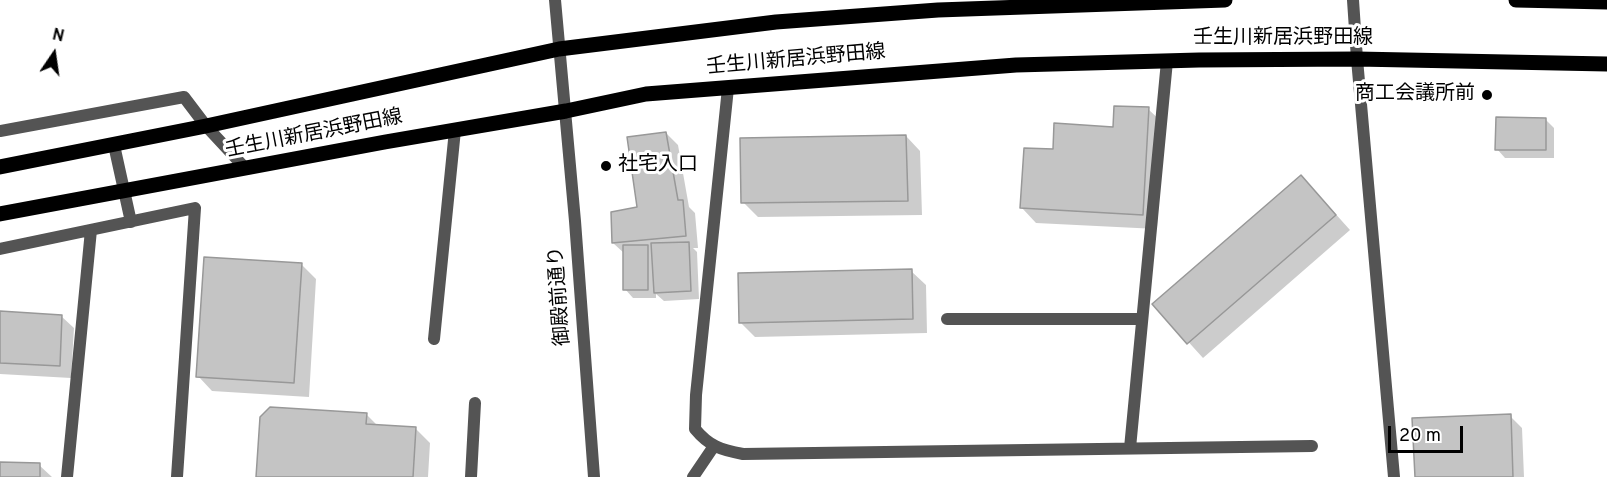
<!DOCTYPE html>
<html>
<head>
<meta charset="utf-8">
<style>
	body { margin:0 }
	#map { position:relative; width:1607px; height:477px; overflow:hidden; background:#fff; font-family:Overpass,sans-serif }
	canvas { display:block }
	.north { position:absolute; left:24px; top:24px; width:60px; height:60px; -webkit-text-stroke:4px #fff; paint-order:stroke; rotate:13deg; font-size:16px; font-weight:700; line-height:24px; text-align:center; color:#000 }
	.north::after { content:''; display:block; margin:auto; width:21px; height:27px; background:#000; clip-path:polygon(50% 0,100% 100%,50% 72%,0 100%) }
	.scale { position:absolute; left:1388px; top:426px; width:75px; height:27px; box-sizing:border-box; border:3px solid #000; border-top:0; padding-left:8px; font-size:18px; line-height:21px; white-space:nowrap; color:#000; -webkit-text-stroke:4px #fff; paint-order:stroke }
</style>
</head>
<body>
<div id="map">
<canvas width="1607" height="477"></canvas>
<div class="north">N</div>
<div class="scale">20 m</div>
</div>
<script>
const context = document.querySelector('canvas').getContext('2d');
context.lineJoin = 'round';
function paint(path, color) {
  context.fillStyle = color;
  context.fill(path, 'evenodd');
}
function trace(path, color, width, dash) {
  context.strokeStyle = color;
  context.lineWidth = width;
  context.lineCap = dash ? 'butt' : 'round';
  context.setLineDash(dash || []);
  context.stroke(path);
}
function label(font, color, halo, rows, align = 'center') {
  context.font = font + ' Overpass,"Noto Sans JP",sans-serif';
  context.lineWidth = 6;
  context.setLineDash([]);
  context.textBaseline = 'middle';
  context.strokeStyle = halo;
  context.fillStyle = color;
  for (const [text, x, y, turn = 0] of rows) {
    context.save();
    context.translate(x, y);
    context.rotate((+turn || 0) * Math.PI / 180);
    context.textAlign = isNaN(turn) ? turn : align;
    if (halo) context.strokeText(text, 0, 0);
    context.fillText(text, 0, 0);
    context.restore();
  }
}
paint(new Path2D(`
	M1148 109 1163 123 1157 229 1036 223 1022 208 1054 150 1115 128Z
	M1546 120 1554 128V158H1505L1497 149Z
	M666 133 678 145 689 207 695 213 698 248H693L697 252 699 299 664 301 656 294V298H633L625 289V254L613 243 639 209Z
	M906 136 920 151 922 215 758 217 743 202Z
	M1315 191 1350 230 1203 358 1154 304Z
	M302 265 316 279 309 397 212 391 198 376Z
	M911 271 926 285 927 333 755 337 741 323Z
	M0 313 61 316 74 328 71 378 0 374Z
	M366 414 378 426 415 428 430 443 428 477H258Z
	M1510 416 1522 428 1524 477H1416Z
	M0 463 39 465 52 477H0Z`), '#0003');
const building = new Path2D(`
	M1114 106 1149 107 1143 215 1020 208 1024 148 1053 149 1054 123 1113 127Z
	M1496 117 1546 118V150H1495Z
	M666 132 678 200H683L686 236 612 243 611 212 637 207 627 137Z
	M906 135 908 201 741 203 740 138Z
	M1301 175 1336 215 1187 344 1152 304Z
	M689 242 691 291 654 293 651 243Z
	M623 245H648V290H623Z
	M204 257 302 263 294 383 196 377Z
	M912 269 913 319 739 323 738 273Z
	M0 311 62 315 60 366 0 363Z
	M270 407 367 413 366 424 416 427 413 477H256L260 417Z
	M1511 414 1513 477H1415L1412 418Z
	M0 462 40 463V477H0Z`);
paint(building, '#c4c4c4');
trace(building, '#989898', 1.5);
trace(new Path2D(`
	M1357 59 1394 477
	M728 88 696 395 695 429C709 446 721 450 743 454L1312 446
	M0 131 184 97 206 126 246 169
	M114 145 131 222
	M0 249 195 208 177 477
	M947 319H1142
	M434 339 455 130
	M1130 448 1167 61
	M67 477 91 230
	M471 477 475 403
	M693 477 714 446`), '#545454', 12);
trace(new Path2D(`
	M555 0 575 221 594 477
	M1353 0 1357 59`), '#545454', 12);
trace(new Path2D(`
	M1516 0 1607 2
	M0 167 206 126 559 49 776 22 938 10 1225 0
	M0 214 385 142 566 111 646 94 1016 65 1199 60 1357 59 1607 64`), '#000', 15);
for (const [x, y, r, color] of [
	[1487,95,6,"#000"],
	[606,166,6,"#000"]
]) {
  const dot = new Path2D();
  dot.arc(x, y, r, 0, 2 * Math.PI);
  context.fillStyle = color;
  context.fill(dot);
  trace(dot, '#fff', 2);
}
label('20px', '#000', '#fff', [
	["壬生川新居浜野田線",1283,39],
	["壬生川新居浜野田線",796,61,-5],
	["壬生川新居浜野田線",314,135,-11],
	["御殿前通り",561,296,-94]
]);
label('20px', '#000', '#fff', [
	["商工会議所前",1475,95],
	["社宅入口",618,166,"left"]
], 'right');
</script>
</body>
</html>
